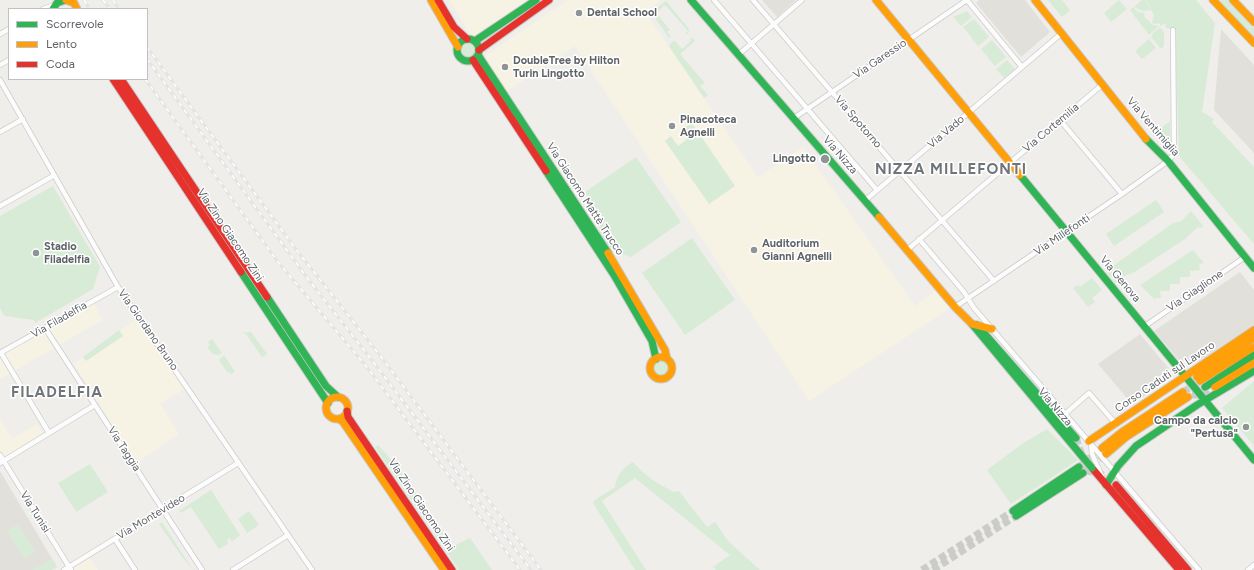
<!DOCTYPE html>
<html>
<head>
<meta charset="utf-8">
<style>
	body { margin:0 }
	#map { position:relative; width:1254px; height:570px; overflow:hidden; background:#efeeea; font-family:Figtree,sans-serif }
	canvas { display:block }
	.legend { position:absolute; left:8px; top:8px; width:140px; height:72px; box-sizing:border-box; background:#fff; border:1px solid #bfc1c3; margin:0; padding:5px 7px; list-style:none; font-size:12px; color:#5f6368 }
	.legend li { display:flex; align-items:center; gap:8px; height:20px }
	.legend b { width:20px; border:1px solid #bfc1c3 }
</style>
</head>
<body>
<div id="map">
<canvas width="1254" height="570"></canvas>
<ul class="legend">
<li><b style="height:5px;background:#30b455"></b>Scorrevole</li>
<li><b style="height:5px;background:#ff9f0a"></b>Lento</li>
<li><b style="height:5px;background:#e5322d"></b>Coda</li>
</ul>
</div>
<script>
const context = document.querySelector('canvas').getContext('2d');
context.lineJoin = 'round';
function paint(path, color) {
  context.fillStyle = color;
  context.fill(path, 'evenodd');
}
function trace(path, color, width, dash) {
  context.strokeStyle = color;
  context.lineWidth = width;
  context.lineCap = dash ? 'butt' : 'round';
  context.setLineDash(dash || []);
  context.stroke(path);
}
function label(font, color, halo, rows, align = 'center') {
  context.font = font + ' Figtree,sans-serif';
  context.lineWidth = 3;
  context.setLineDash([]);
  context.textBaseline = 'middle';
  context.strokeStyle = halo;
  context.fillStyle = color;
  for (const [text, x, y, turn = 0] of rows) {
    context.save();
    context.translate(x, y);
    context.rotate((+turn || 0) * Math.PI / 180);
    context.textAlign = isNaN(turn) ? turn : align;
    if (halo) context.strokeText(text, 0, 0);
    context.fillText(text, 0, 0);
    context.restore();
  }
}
paint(new Path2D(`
	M449 0H535L473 39Z
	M568 0H661L645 12 758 177 803 147 915 306 935 291 950 308 809 401 575 46 507 91 485 56Z
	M92 301 103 320 0 379V353Z
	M139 317 186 388 160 404 179 434 136 463 74 364Z
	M0 420 12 439 37 424 44 436 0 462Z
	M88 555 98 570H64Z`), '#f7f3e4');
paint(new Path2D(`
	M762 0H796L777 17Z
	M979 0H1025L1050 32 1021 57 976 3Z
	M1221 29 1254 65V153L1214 110Z
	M1240 272 1254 290V325L1197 362 1179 360 1154 331Z
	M1140 334 1169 369 1166 381 1132 404 1098 364Z
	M0 471 57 567 51 570H0Z`), '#e2e0da');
paint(new Path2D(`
	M1048 0H1062L1070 10 1062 17Z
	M1119 0 1127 9 1111 22 1104 13Z
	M1142 0H1145L1151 10 1143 11 1134 7Z
	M1146 0H1196L1215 23 1202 112 1214 119 1212 122 1254 167V244L1179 156 1175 29 1166 28 1165 23 1161 26 1159 23 1156 24 1152 23 1154 15Z
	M1218 0H1229L1254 27V39Z
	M666 1 689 29 688 34H685L688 31 665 5 656 13 670 30 667 32 671 37 669 38 651 12Z
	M1133 7 1138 12 1144 13 1145 18 1153 25 1159 26 1149 35 1130 10Z
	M967 11 972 17 961 26 953 17Z
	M974 19 989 37 978 46 963 27Z
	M1160 27 1164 31V46L1161 49 1151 37 1153 33Z
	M692 37 695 41 680 54 705 83 700 86 708 95 704 98 669 46 674 40 682 49 691 41 690 39Z
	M1149 39 1156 48 1142 59 1135 51Z
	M992 40 1006 57 995 66 981 49Z
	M462 50a7 7 0 1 1 14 0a7 7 0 1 1-14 0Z
	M1007 60 1015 69 1004 78 996 69Z
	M1170 121V146L1168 148 1153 135Z
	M692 123 735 186 709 204 665 141 671 136 678 146 690 137 684 128Z
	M636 157 681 222 631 257 609 249 598 233 602 218 585 192Z
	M53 186 100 267 93 289 35 323 34 320 4 316 0 308V216Z
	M1156 200 1164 212 1114 246 1106 234Z
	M1191 211 1203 226 1200 228 1198 227 1185 239 1133 273 1126 275 1116 283 1106 271 1173 223 1181 221Z
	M692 238 735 300 685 335 642 273Z
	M1193 250 1204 263 1199 264 1200 270 1190 271V277H1180V284H1170V291H1160L1161 298H1156L1155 300 1140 285Z
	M1092 278 1102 290 1092 298 1095 302 1088 307 1073 288 1078 285 1080 287Z
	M119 330 123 336 86 361 83 357Z
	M251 332 267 354 262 357 246 334 241 333Z
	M212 339 222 353 219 355 213 354 207 347 210 345 208 342Z
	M224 355 235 372 231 374 229 372 228 373 219 360Z
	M653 368a8 8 0 1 1 16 0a8 8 0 1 1-16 0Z
	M1254 381V446L1222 408Z
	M1047 429 1078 460 1011 504 987 470 1022 444Z
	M378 445C407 476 429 511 451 547L470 538 492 570H459L375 447Z
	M633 462C640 470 649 478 659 484 664 487 668 488 673 492L679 491 707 527 715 522 728 541 760 570H716L713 567 730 555 635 478 602 501 646 570H635L593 503 595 500 615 487C617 475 622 468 633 462Z
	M90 464 108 492 76 512 58 483Z
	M211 490 240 535 232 542 230 538 227 540 228 544 219 549 191 507 181 513 179 511Z
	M249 511 259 525 247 533 238 519Z
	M162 522 193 570 182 557 159 524Z
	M18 524 35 552 24 559 7 531Z
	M52 558 57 567 51 570H32Z`), '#d8ebd6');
trace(new Path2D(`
	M1086 471 1100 473 1116 485`), '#cbcbca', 7, [7, 3.5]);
trace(new Path2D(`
	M1183 392 1200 381
	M1192 395H1197L1215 387
	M1076 438 1083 458
	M1079 467 1102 448
	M1083 473 1106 454
	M922 570 1013 511
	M933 570 1016 516`), '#cbcbca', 7, [7, 3.5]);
const street = new Path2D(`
	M714 0 877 190
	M753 0 994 281
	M967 0 1022 67
	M43 9 55 5
	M0 34 9 29
	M738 55 802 0
	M0 65 9 60
	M0 80 118 287 312 570
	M794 118 967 0
	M1060 120 1122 194
	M0 132 23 119
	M868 198 1062 33
	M0 206 53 176
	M919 239 964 292 974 308 1199 570
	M907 250 1103 84
	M955 307 1122 194 1168 161 1174 154 1173 30
	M1145 326 1245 257
	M45 328 202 570
	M0 353 118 287
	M1 353 49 433
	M1065 414 1089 393 1116 424
	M1091 443 1092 454 1104 481
	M0 455 71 570
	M0 463 95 405
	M115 539 135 570
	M64 570 238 463
	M233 570 288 535
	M1248 570 1254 565`);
const fast = new Path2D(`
	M691 0 879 217
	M53 9 57 3 65 0
	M457 50a11 11 0 1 1 22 0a11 11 0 1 1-22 0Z
	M475 41 536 0
	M478 55 608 253
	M1146 139 1168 161 1254 268
	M546 171 614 275 652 341 656 359
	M1020 175 1254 460
	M241 272 328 403
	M267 297 326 386 338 397
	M972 324 1081 455
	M977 325 1076 438
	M1205 387 1254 355
	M1106 485 1118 466 1136 446 1197 405 1254 371
	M1013 511 1079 467
	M1016 516 1083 473`);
const slow = new Path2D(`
	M66 0 74 3 77 9
	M431 0 458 47
	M876 0 1020 175
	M1035 0 1146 139
	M1213 0 1254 43
	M1233 0 1254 22
	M879 217 955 307 972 324 992 329
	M608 253 665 350 667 359
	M650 368a11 11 0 1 1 22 0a11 11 0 1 1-22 0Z
	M1197 377 1254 338
	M1200 381 1254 347
	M1215 387 1254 363
	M326 408a11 11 0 1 1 22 0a11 11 0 1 1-22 0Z
	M339 419 343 422 444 570
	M1089 441 1254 330
	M1102 448 1122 432 1183 392
	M1106 454 1126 437 1188 397`);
const jam = new Path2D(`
	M438 0 454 27 467 39
	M479 50 549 0
	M473 60 546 171
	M113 79 241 272
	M121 79 267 297
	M347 411 348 417 452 570
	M1092 468 1179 570
	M1116 485 1188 570`);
trace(street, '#cbcccc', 6);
trace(fast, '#cacacb', 9);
trace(slow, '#cacacb', 9);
trace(jam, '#cacacb', 9);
trace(street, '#fdfcfc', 4.5);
trace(fast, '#30b455', 7);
trace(slow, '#ff9f0a', 7);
trace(jam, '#e5322d', 7);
const rail = new Path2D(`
	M84 0 90 9
	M103 0 110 9
	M113 0 119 9
	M147 47 295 248 382 358 541 570
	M147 59 308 279 374 363 531 570
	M145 79 278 262 366 366 520 570`);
trace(rail, '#e4e4e4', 3);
trace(rail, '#fff', 1.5, [4.5]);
const fastBridge = new Path2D(`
	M1081 455 1092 468`);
trace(fastBridge, '#cacacb', 9, []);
trace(fastBridge, '#30b455', 7);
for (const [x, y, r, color] of [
	[579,13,4,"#919496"],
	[505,67,4,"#919496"],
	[672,126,4,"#919496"],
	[825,159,5,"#919496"],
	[754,250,4,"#919496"],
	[36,253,4,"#919496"],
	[1246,427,4,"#919496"]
]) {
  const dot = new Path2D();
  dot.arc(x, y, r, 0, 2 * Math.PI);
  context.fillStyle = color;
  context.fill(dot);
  trace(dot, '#fff', 1.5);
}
label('bold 11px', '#5f6368', '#fff', [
	["Dental School",587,13],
	["DoubleTree by Hilton",513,61],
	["Turin Lingotto",513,74],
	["Pinacoteca",680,120],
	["Agnelli",680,133],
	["Lingotto",816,159,"right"],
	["Auditorium",762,244],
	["Gianni Agnelli",762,257],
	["Stadio",44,247],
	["Filadelfia",44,260],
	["Campo da calcio",1238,421,"right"],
	["\"Pertusa\"",1238,434,"right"]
], 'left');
label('11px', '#5f6368', '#fff', [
	["Via Garessio",880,59,-34],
	["Via Spotorno",858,122,49],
	["Via Ventimiglia",1153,127,49],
	["Via Cortemilia",1051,128,-40],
	["Via Vado",946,132,-40],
	["Via Nizza",840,155,49],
	["Via Giacomo Mattè Trucco",585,199,57],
	["Via Zino Giacomo Zini",230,235,56],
	["Via Millefonti",1062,235,-34],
	["Via Genova",1120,279,50],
	["Via Giaglione",1195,291,-34],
	["Via Filadelfia",59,320,-30],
	["Via Giordano Bruno",148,330,55],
	["Corso Caduti sul Lavoro",1165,377,-34],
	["Via Nizza",1055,407,50],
	["Via Taggia",124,449,57],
	["Via Zino Giacomo Zini",421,505,56],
	["Via Tunisi",35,512,58],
	["Via Montevideo",151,517,-31]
]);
context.letterSpacing = '1px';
label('bold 15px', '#70757a', '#fff', [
	["NIZZA MILLEFONTI",951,170],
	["FILADELFIA",57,393]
]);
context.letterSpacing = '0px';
</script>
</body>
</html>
